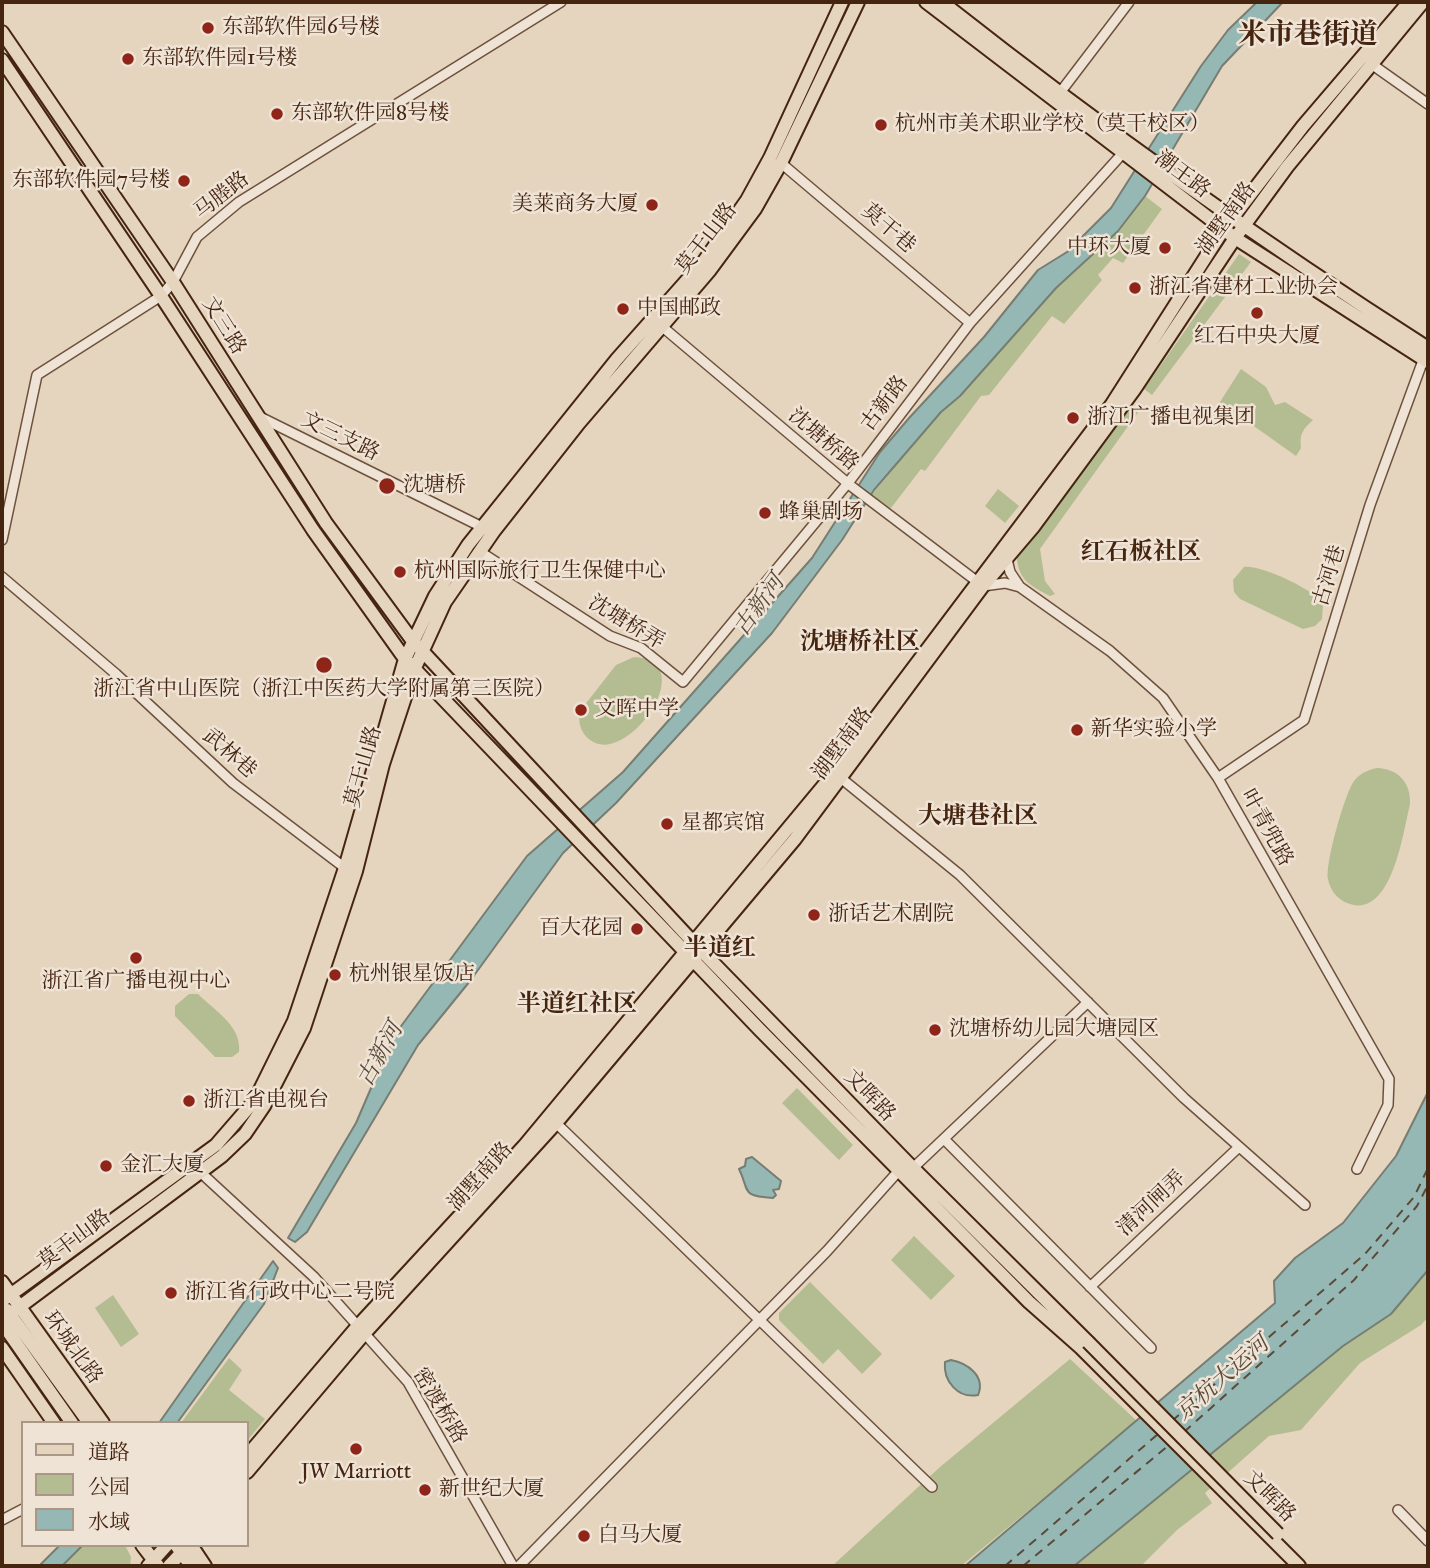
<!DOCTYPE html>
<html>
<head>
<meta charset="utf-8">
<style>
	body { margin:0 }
	#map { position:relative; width:1430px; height:1568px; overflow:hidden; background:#e5d4be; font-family:"IM FELL Great Primer","Noto Serif SC",serif }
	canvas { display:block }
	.frame { position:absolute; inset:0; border:4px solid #462510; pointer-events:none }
	.legend { position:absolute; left:21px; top:1421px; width:228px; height:126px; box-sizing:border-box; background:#eee3d5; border:2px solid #ab9786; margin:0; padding:9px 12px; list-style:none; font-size:21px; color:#462510 }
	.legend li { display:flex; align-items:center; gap:14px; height:35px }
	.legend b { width:35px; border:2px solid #ab9786 }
</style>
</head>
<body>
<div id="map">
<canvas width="1430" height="1568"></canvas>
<div class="frame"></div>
<ul class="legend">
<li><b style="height:9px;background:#e5d4be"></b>道路</li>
<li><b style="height:19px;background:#b4bd91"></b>公园</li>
<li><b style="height:19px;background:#96b8b4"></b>水域</li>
</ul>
</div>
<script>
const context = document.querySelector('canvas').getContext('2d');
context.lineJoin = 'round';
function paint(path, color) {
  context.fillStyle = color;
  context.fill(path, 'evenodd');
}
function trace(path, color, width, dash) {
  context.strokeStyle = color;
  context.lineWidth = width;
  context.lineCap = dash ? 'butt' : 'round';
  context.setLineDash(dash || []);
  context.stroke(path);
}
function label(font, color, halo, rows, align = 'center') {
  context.font = font + ' "IM FELL Great Primer","Noto Serif SC",serif';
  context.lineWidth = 5;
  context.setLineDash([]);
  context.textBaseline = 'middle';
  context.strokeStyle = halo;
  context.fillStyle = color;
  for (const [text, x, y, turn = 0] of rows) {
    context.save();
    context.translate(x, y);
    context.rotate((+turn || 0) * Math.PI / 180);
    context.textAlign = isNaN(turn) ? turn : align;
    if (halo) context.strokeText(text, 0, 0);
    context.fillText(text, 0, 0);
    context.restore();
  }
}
paint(new Path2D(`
	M1145 196 1162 209 1123 263 1113 258 1098 275 1102 280 1064 324 1052 316 989 395 981 396 925 471 921 469 891 508 881 506 870 497 941 412 960 396 1003 346 1056 288 1118 231Z
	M1239 254 1251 262 1152 395 1144 389Z
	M1241 369 1266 387 1275 405 1285 402 1313 420C1303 429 1299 434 1301 448L1296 456 1220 402Z
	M1131 404 1139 411 1040 549 1045 581 1055 594 1050 596C1031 586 1018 580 1017 557Z
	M998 489 1019 506 1005 523 985 506Z
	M1244 567C1259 564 1316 590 1323 604L1322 619 1315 626 1303 629 1240 599 1234 592 1233 580Z
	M634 657C703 660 627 768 590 740 580 732 578 722 580 711L616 665Z
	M1377 768C1398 769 1411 782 1410 804 1403 832 1392 921 1347 903 1337 899 1330 890 1328 879 1325 864 1345 793 1354 781 1360 773 1368 770 1377 768Z
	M189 994H198C215 1011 242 1026 239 1052L232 1057H215L175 1016V1006Z
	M797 1088 853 1145 839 1160 782 1103Z
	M914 1236 955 1276 931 1300 891 1260Z
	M1428 1270V1317L1421 1325 1360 1363 1301 1430 1269 1436 1205 1493 1212 1503 1177 1530 1141 1566H1074L1343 1346 1391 1314Z
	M810 1282 882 1354 862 1374 838 1349 823 1364 779 1320V1313Z
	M113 1295 139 1334 121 1347 95 1308Z
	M229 1358 242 1370 229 1390 265 1419 247 1441V1423H181Z
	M1070 1359 1137 1421 961 1566H832L940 1467Z
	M83 1545H125L131 1557 130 1566H62Z`), '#b4bd91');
const water = new Path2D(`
	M1257 2H1283L1222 66 1145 196 1118 231 1056 288 960 396 941 412 874 490 842 540 772 633 616 803 563 853 470 981 418 1045 307 1232 295 1242 288 1238 356 1123 393 1037 527 856 623 772 812 558 880 452 910 417 984 337 1038 270 1067 252 1111 208 1201 66 1228 30Z
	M1428 1092V1270L1391 1314 1343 1346 1074 1566H965L1275 1303 1274 1281 1295 1258 1343 1223 1396 1156Z
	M752 1157 781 1181 779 1189 773 1190 776 1195 773 1198C740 1196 750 1191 739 1169L745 1166 746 1159Z
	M273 1261 278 1268 264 1304 177 1423H159Z
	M951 1360C967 1363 986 1376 978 1395 958 1399 943 1381 945 1362Z
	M60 1545H83L62 1566H39Z`);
paint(water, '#96b8b4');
trace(water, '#767d72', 2);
trace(new Path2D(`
	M1172 1421 1365 1254 1414 1197 1428 1168
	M1184 1432 1354 1280 1417 1206 1428 1185
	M1005 1566 1158 1434
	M1023 1566 1169 1445`), '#5a4a39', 2, [9, 7]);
const minor = new Path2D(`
	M1370 63 1428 104
	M1059 94 1129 2
	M781 163 970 323
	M659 324 851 486 983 586 1005 583 1020 587
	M258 416 482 527
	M2 540 37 375 161 296 173 282 197 237 239 202 561 2
	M479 551 610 636 641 648 683 682 848 483 970 323 1122 154
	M1007 559 1010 572 1020 587 1110 651 1163 698 1218 778 1389 1079 1388 1105 1357 1169
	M2 577 116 674 233 783 345 868
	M1218 778 1304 720 1370 505 1425 355
	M842 779 960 875 1184 1098 1305 1205
	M556 1123 932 1487
	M944 1139 1151 1348
	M913 1168 1088 1002
	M198 1170 314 1277 408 1382 513 1566
	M1090 1287 1239 1147
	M1398 1510 1428 1541
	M2 1520 23 1509
	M519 1566 827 1251 903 1166`);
const major = new Path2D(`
	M926 2 1235 238 1428 362
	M942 2C1098 125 1260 241 1428 348
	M2 32 173 282 326 523 412 640 692 941 907 1162 1088 1342
	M2 60 161 296 313 530 405 659 760 1030 1029 1302 1081 1348 1299 1566
	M2 1282 103 1423
	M2 1301 216 1145 255 1100 294 1021 345 868 405 659 435 596 468 545 617 359 704 261 747 200 770 158 842 2
	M7 1310 89 1423
	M2 1320 222 1156 245 1134 264 1106 304 1028 356 871 383 764 414 670 445 602 494 531 579 423 710 270 755 209 781 163 858 2
	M2 1323 72 1423
	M2 1348 54 1423
	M247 1456 357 1327 524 1146 834 773 1112 404 1223 230 1303 126 1409 2
	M247 1472 363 1335 556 1123 795 839 983 586 1034 526 1134 390 1235 238 1287 167 1423 2
	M142 1545 158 1566
	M176 1545 191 1566
	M191 1545 205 1566
	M148 1566 167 1545
	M169 1566 189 1545`);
trace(minor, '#6e513c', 12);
trace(major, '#462510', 16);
trace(minor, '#eee3d5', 9);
trace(major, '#e5d4be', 12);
const majorBridge = new Path2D(`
	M1088 1342 1278 1534`);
trace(majorBridge, '#462510', 16, []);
trace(majorBridge, '#e5d4be', 12);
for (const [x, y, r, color] of [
	[208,28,7,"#8f2418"],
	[128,59,7,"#8f2418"],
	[277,114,7,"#8f2418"],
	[881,125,7,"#8f2418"],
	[184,181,7,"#8f2418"],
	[652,205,7,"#8f2418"],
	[1165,248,7,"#8f2418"],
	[1135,288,7,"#8f2418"],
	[623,309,7,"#8f2418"],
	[1257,313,7,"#8f2418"],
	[1073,418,7,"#8f2418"],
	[387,486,9,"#8f2418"],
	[765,513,7,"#8f2418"],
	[400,572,7,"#8f2418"],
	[324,665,9,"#8f2418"],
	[581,710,7,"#8f2418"],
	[1077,730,7,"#8f2418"],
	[667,824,7,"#8f2418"],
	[814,915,7,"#8f2418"],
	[637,929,7,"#8f2418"],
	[136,958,7,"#8f2418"],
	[335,975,7,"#8f2418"],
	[935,1030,7,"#8f2418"],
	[189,1101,7,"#8f2418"],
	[106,1166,7,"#8f2418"],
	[171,1293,7,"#8f2418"],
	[356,1449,7,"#8f2418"],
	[425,1490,7,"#8f2418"],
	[584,1536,7,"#8f2418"]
]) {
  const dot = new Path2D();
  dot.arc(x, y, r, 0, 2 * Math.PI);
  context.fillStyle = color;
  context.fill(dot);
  trace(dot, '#eee3d5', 2.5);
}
label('21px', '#462510', '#eee3d5', [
	["东部软件园6号楼",222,28],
	["东部软件园1号楼",142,59],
	["东部软件园8号楼",291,114],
	["杭州市美术职业学校（莫干校区）",895,125],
	["东部软件园7号楼",170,181,"right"],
	["美莱商务大厦",638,205,"right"],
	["中环大厦",1151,248,"right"],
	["浙江省建材工业协会",1149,288],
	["中国邮政",637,309],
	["红石中央大厦",1257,337,"center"],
	["浙江广播电视集团",1087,418],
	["沈塘桥",403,486],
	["蜂巢剧场",779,513],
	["杭州国际旅行卫生保健中心",414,572],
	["浙江省中山医院（浙江中医药大学附属第三医院）",324,690,"center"],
	["文晖中学",595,710],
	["新华实验小学",1091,730],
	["星都宾馆",681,824],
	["浙话艺术剧院",828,915],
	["百大花园",623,929,"right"],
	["杭州银星饭店",349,975],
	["浙江省广播电视中心",136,982,"center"],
	["沈塘桥幼儿园大塘园区",949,1030],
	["浙江省电视台",203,1101],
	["金汇大厦",120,1166],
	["浙江省行政中心二号院",185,1293],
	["JW Marriott",356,1473,"center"],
	["新世纪大厦",439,1490],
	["白马大厦",598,1536]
], 'left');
label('21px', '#462510', '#eee3d5', [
	["潮王路",1182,175,37],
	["马塍路",222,196,-38],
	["湖墅南路",1227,219,-54],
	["莫干巷",888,229,41],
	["莫干山路",707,239,-52],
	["文三路",223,326,58],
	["古新路",885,404,-53],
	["文三支路",340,437,26],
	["沈塘桥路",823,440,40],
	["古河巷",1330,576,-73],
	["沈塘桥弄",626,623,31],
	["湖墅南路",843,744,-53],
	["武林巷",229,754,41],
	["莫干山路",364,767,-74],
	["叶青兜路",1266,828,61],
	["文晖路",869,1096,46],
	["湖墅南路",481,1177,-48],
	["清河闸弄",1152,1204,-43],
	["莫干山路",75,1240,-37],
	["环城北路",72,1348,54],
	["密渡桥路",439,1406,59],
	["文晖路",1269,1497,45]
]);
label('italic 23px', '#5a4a39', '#eee3d5', [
	["古新河",760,606,-54],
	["古新河",381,1055,-61],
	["京杭大运河",1223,1379,-41]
]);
label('bold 24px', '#462510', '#eee3d5', [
	["红石板社区",1141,553],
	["沈塘桥社区",860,643],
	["大塘巷社区",978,817],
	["半道红",720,949],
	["半道红社区",577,1005]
]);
label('bold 28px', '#462510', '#eee3d5', [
	["米市巷街道",1308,36]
]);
</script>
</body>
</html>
